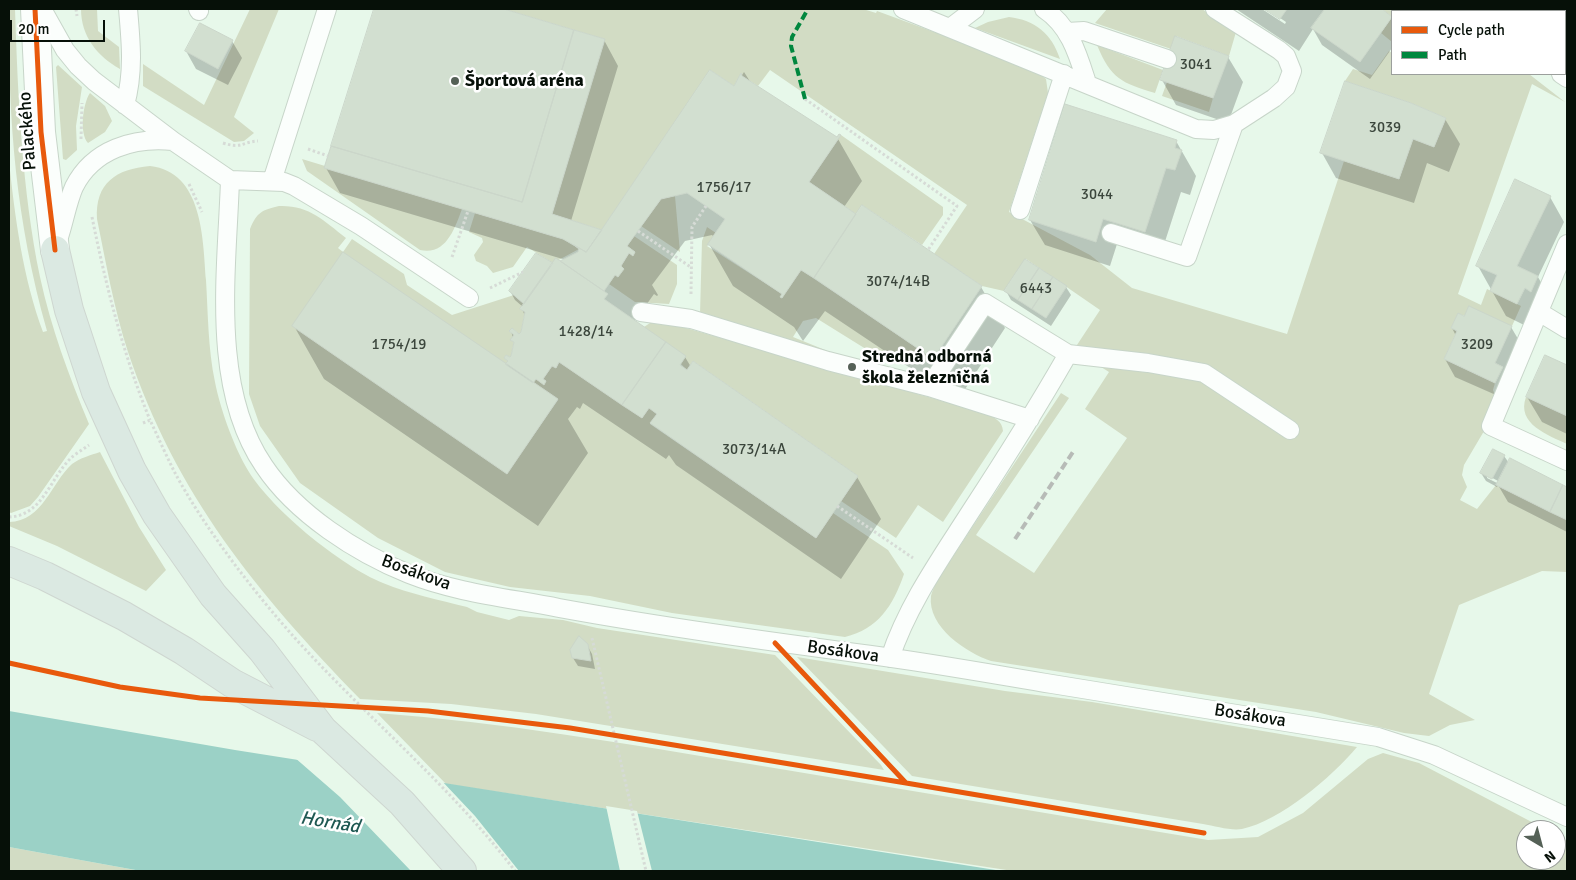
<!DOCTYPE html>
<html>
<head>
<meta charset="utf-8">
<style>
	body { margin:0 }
	#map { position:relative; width:1576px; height:880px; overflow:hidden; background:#e7f8ea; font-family:Signika,sans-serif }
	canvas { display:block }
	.frame { position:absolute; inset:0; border:10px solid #061008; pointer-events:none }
	.legend { position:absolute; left:1391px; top:10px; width:175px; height:65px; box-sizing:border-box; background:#fff; border:1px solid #9b9f9c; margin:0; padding:6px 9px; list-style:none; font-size:15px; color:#061008 }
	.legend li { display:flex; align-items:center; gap:10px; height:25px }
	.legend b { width:25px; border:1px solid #9b9f9c }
	.north { position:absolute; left:1516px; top:820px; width:50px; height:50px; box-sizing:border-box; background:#fff; border:1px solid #9b9f9c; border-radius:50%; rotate:143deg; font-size:14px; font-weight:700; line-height:20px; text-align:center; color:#061008 }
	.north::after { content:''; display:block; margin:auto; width:18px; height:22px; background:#556157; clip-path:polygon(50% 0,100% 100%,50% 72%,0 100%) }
	.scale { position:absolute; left:10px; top:20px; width:95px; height:22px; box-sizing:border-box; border:2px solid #061008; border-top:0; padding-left:6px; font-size:15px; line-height:18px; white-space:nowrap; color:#061008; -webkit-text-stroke:4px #fff; paint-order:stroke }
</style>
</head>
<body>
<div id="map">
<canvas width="1576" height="880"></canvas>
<div class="frame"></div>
<ul class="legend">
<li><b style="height:6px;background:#e8590c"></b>Cycle path</li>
<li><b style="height:6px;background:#00873e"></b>Path</li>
</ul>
<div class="north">N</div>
<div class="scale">20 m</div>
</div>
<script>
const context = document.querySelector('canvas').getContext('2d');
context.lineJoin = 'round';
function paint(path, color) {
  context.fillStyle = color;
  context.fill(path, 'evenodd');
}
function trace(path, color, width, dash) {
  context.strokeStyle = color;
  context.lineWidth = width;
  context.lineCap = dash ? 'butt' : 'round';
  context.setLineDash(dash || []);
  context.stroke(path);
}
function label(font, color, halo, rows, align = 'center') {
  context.font = font + ' Signika,sans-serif';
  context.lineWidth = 5;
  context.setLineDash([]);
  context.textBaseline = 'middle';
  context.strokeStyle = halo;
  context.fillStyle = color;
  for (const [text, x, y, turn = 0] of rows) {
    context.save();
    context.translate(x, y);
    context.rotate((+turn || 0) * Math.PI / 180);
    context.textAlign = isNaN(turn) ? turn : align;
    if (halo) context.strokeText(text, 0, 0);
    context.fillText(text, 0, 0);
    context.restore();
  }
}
paint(new Path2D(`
	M9 9H15C18 99 22 189 40 277 51 328 69 376 89 424L38 497 30 506 11 513 9 512V161C15 218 23 278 43 332L47 331C16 221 8 122 9 9Z
	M81 9H97L98 31 119 47 120 69C97 56 81 36 81 9Z
	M250 9H279L234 117 254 133 244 141 234 142 143 86V64L204 105Z
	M504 9H863L876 13 877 11 1032 68 1046 79 1048 93 1009 212 1090 255 1132 288 1287 334 1344 161 1399 179 1413 139 1434 147 1446 118 1411 103 1345 81 1353 69 1372 75 1389 51 1392 53V74H1529L1565 102 1532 84 1458 294 1481 305 1487 289 1521 306 1512 326 1458 314 1451 328 1457 331 1444 359 1495 383 1493 390 1497 401 1487 426 1464 465 1462 475 1467 487 1460 500 1477 509 1496 485 1567 520V572L1542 571 1459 605 1429 694 1475 720 1450 725 1429 736 1404 733 1316 712 991 661C967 653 927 627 931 596 932 591 935 586 936 582L1061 393 1069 398 976 535 1034 573 1127 438 1085 409 1109 372 1090 360 1206 367 1075 348 1100 310 1026 259 1004 291 982 286 934 254 967 205 770 70 758 86 742 76 741 73 734 86 710 70 602 230 552 214 604 39Z
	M1107 9H1202L1236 32 1229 56 1176 36 1171 49 1095 23Z
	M1382 9H1436L1440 11H1392V17Z
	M1009 17C1035 20 1052 34 1060 59L975 28 988 22Z
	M1392 17V42L1381 33Z
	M1097 45 1163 70 1155 93C1122 83 1111 79 1097 45Z
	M58 65 82 87 76 126 77 150 66 160 63 159 56 67Z
	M1167 82 1213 98 1209 112 1162 96Z
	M90 93 105 106 112 121 105 132 88 143C79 133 83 103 90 93Z
	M841 135 943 207V215L922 245 862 205 856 214 809 182Z
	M302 159 325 166V168L462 209C455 228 446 256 420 250L307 171Z
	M150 166C203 172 203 239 206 280 208 313 208 349 215 382 220 408 233 444 246 467 268 507 341 566 383 583 410 594 439 600 467 607L477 612 509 620 519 616 563 620 597 628 775 655 881 765 884 770 536 714 451 704 360 699C257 593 176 495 128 352 114 309 106 263 97 219 95 183 116 169 150 166Z
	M675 196 680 252 641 226 661 199Z
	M279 206C309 205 323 220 346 238L338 248 343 252 352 239 404 274 407 285 452 315 514 295 524 304 520 309 525 312 521 332 519 334 512 328 509 331 514 335 511 340 514 342 511 356 510 357 506 355 504 358 508 361 505 364 507 473 558 400 533 383 536 379 544 384 546 381 543 379 552 366 556 368 559 362 642 418 649 408 657 414 650 424 816 538 833 513 888 550 904 574C893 606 878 629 845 637L672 613 590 596 510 587 445 572 378 538 300 483 260 426 249 394 250 229C257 212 262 210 279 206Z
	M475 213 563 239 579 249 553 263 527 247 513 267 493 273 487 266 476 261 474 255 483 242 482 238 469 232Z
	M707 227 716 233 707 246 782 294 781 298 801 270 932 358V361L890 364 816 318 803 321 793 337 830 352 829 356 700 314 702 241Z
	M634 236 677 265V284L669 304 635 302 609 284 629 253 633 255 635 252 627 246Z
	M665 322 988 414C996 419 1002 421 1003 431L943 522 918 505 896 538 841 501 858 476 693 361 687 370 644 327 650 323Z
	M1526 397 1567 416V444C1548 435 1516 424 1526 397Z
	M100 452 139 527 166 570 146 591 57 546 9 526V522C43 521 51 483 72 464 80 458 91 455 100 452Z
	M797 657 1005 691 1092 702 1357 747C1332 777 1280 821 1242 829 1231 831 1215 826 1203 824L912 776Z
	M377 713C502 722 626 744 750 764 903 789 1055 815 1208 840L1258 837 1303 813 1368 759 1383 753 1419 763 1547 830H1526V860H1556V835L1567 841V871H1013L446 784Z
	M9 847 141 871H9Z`), '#d2dcc4');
paint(new Path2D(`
	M9 711 235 750 1002 871H141L9 847Z`), '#9bd1c6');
paint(new Path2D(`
	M294 757 441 780 475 816 519 871H411L340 797Z
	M606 806 637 811 652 871H620Z`), '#e7f8ea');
paint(new Path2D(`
	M376 9H499L604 40 618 66 571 221 602 231 734 88 744 72 751 83 838 139 862 181 844 207 981 287 1005 328 958 400 825 311 803 341 794 327 733 286 709 244 714 237 712 235 685 241 652 285 658 295 657 296 654 294 634 322 685 357 691 367 693 363 857 477 881 519 841 579 676 465 669 455 666 459 583 403 580 409 577 407 568 419 588 453 538 526 324 379 294 326 506 365 508 362 506 358 510 359 512 356 515 345 511 331 520 336 523 332 525 316 522 309 523 307 515 300 510 291 553 265 566 260 340 193 326 168Z
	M1236 9H1262L1285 24 1286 22 1267 9H1379L1392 19V48L1370 79 1322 45 1313 29 1299 51Z
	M1567 21V32L1565 27Z
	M232 41 242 58 228 85 196 69 186 51Z
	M1228 57 1243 82 1228 123 1176 105 1162 80Z
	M1445 119 1460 144 1449 172 1427 163 1414 203 1336 178 1322 153Z
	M1176 141 1196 176 1190 195 1181 192 1160 257 1117 244 1110 266 1045 245 1030 220Z
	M1550 197 1564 222 1538 277 1552 302 1532 329 1506 316 1478 266Z
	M1066 287 1071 295 1051 326 1011 300 1006 291Z
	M1465 318 1511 327 1521 344 1505 399 1455 377 1445 359 1456 336 1452 328Z
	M1546 357 1567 367V434L1542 422 1527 397Z
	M1494 450 1504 456 1509 463 1510 460 1567 488V532L1508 502 1498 485 1497 487 1486 481 1481 473ZM1487 475 1498 481 1497 483 1487 478Z
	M587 645 592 654 595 669 578 666 573 658Z`), '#0003');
const building = new Path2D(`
	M374 9H504L574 30 522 202 331 146Z
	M1264 9H1287L1280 19Z
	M1325 9H1382L1392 17 1360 62 1311 28Z
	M200 23 233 40 218 69 185 51Z
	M574 30 605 39 552 214 602 230 586 252 563 239 324 168 331 146 522 202Z
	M1175 36 1229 56 1213 98 1160 80Z
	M710 70 734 86 741 73 742 76 837 137 839 134 841 135 809 182 856 214 814 278 801 270 782 298 780 297 782 294 709 245H707L725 219 687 193 661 199 627 246 635 252 633 256 629 253 621 266 624 269 618 277 615 275 604 291 560 261 578 252 579 249 574 245 586 252Z
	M1345 81 1411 103 1446 118 1434 147 1413 139 1399 179 1320 153Z
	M1065 104 1177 140 1175 148 1182 150 1175 170 1166 168 1145 232 1103 219 1096 242 1029 220Z
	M1515 179 1551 196 1517 266 1538 276 1531 292 1525 288 1517 304 1490 291 1497 275 1476 266Z
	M862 205 982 286 932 361V358L814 278Z
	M343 252 558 399 507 474 292 326Z
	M536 253 553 263 524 304 509 291Z
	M556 258 608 294 604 299 666 342 622 405 559 362 556 368 552 366 543 379 546 381 544 385 536 379 533 383 505 364 508 361 504 358 506 355 510 357 511 356 514 342 510 340 514 335 509 331 512 328 519 334 521 332 525 312 520 309Z
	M1025 259 1039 268 1018 300 1004 291Z
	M1039 268 1053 277 1032 309 1018 300Z
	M1053 277 1067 286 1046 318 1032 309Z
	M1469 306 1512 326 1495 363 1503 367 1495 383 1444 359 1457 331 1451 328 1458 313 1464 316Z
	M666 342 686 356 680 365 687 370 693 361 858 476 816 538 650 423 657 414 649 408 642 418 622 405Z
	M1545 355 1567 365V416L1526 397Z
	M1493 449 1505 455 1492 479 1480 473Z
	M1510 458 1563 485 1550 512 1496 485Z
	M1563 485 1567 487V520L1550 512Z
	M579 636 588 644 591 661 572 658 570 650Z`);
paint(building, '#d2dfd0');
trace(building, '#cbd6ca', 1);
const service = new Path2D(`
	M42 9 65 50 78 66 94 81 173 141 230 180 284 182 294 186 361 226 469 298
	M198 9 199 11
	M903 9 1196 129 1214 130 1234 124 1274 98 1286 87 1292 71 1286 56 1279 50 1215 9
	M1044 9C1070 26 1078 55 1087 83
	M1465 9 1469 11
	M950 28 975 9
	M1067 32 1084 31 1167 59
	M1561 74 1567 78
	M125 105C134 73 131 42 128 9
	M230 180C227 271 210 387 264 466 296 514 357 553 409 574 457 593 509 598 559 608 663 627 767 641 871 655 931 663 992 674 1052 684 1160 702 1269 719 1378 737L1434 755 1567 817
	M272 181 327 9
	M1020 210 1064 74
	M1111 233 1187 257 1234 124
	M58 240C64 223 67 203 74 187 93 149 134 137 173 141
	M1567 244 1491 426 1567 461
	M641 312 691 319 828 361 929 387 985 303 1068 354
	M1539 312 1567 329
	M929 387 1030 419
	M890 658C908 604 941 558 971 511 1005 459 1037 408 1068 354L1148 363 1204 373 1290 430`);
const tertiary = new Path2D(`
	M35 9 41 132 55 250`);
const trunk = new Path2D(`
	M55 250 69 310 96 392 132 471 157 515 213 595 262 650 323 730 402 803 462 871
	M9 561 45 576 124 616 184 651 232 683 317 727`);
trace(service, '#c7d5c9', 20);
trace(tertiary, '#c7d5c9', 30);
trace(trunk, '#ced6d0', 30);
trace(new Path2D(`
	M76 9 77 16
	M805 99 957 206 928 250
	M81 139 82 103
	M223 143C242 149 242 142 258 141
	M308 149 328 156
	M189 184 202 212
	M92 217C106 286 123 354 150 420
	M638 231 692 268
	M452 257 468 211
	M490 288 523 272
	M691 294 692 227 706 206
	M143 423 150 420C158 437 166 455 174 471 203 526 253 591 294 637 366 717 450 785 515 871
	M837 506 913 558
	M9 517C42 516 50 479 70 459 75 454 82 450 89 445
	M592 638 646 871`), '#d6dbd6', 3, [2.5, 2.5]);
trace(service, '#fbfefc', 18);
trace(tertiary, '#fbfefc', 28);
trace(trunk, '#dbe9e2', 28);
trace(new Path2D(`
	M1015 539 1073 452`), '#b7bbb7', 4, [8, 4]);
trace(new Path2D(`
	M805 99 791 46 792 37 808 9`), '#00873e', 4, [8, 4]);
trace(new Path2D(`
	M35 9 41 132 55 250
	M9 663 120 687 200 698 428 711 570 728 906 783 775 643
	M906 783 1204 833`), '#e8590c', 5);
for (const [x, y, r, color] of [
	[455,81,5,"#556157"],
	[852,367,5,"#556157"]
]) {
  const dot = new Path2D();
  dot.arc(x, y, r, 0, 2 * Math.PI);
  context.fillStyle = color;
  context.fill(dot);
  trace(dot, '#fff', 2);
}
label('15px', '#3b463c', null, [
	["3041",1196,65],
	["3039",1385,128],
	["1756/17",724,188],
	["3044",1097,195],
	["3074/14B",898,282],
	["6443",1036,289],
	["1428/14",586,332],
	["1754/19",399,345],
	["3209",1477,345],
	["3073/14A",754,450]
]);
label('bold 18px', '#061008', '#fff', [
	["Športová aréna",465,81],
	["Stredná odborná",862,357],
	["škola železničná",862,378]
], 'left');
label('18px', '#061008', '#fff', [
	["Palackého",28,131,-94],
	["Bosákova",416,573,20],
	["Bosákova",843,652,8],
	["Bosákova",1250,716,9]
]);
label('italic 19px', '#1e5852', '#fff', [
	["Hornád",330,823,9]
]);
</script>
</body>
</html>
